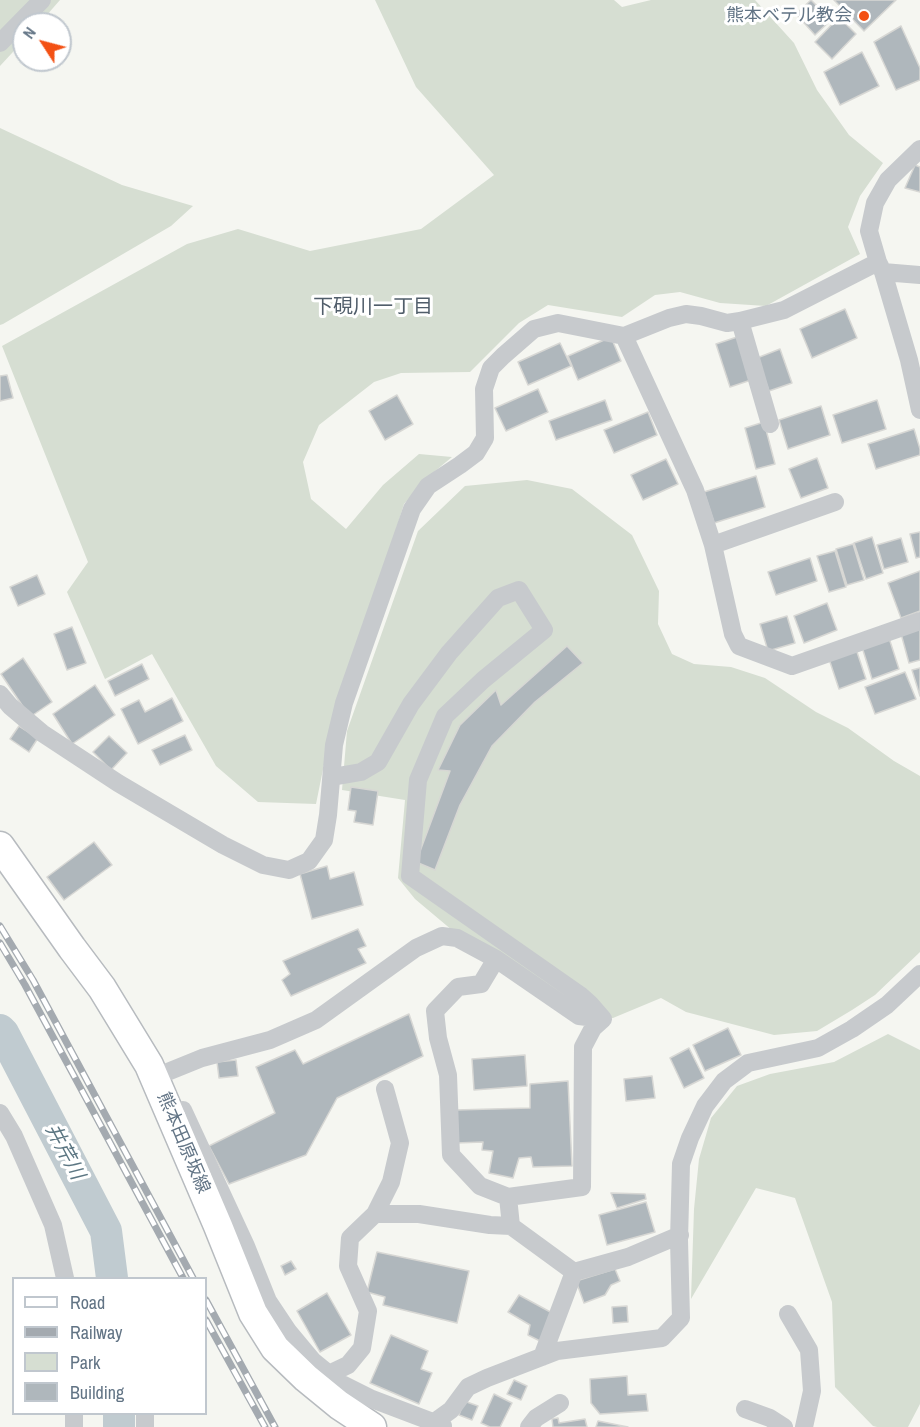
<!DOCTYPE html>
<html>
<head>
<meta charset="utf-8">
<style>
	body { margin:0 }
	#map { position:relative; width:920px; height:1427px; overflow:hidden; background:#f5f6f1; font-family:"Archivo Narrow",sans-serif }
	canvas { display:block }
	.legend { position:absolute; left:12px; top:1277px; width:195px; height:138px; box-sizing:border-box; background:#fff; border:2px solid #c0c7ce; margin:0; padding:8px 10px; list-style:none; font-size:18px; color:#627485 }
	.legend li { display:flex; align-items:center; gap:12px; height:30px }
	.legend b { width:30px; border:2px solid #c0c7ce }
	.north { position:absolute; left:12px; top:12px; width:60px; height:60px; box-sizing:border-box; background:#fff; border:2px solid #c0c7ce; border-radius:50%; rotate:306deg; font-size:16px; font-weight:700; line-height:24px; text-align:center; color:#627485 }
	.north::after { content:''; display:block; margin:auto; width:21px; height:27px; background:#f35114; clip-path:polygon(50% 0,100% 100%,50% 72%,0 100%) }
</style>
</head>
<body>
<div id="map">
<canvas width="920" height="1427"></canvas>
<ul class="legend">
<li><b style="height:8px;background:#fff"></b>Road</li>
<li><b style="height:8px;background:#a4aab0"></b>Railway</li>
<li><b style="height:16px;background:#d6ded2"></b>Park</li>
<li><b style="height:16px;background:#afb7bc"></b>Building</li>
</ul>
<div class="north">N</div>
</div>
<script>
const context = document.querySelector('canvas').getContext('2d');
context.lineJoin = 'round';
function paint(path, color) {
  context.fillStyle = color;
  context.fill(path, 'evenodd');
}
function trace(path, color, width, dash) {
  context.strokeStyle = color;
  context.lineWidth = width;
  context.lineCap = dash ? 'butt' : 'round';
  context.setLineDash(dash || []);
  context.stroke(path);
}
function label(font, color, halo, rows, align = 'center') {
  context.font = font + ' "Archivo Narrow","Noto Sans JP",sans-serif';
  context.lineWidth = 6;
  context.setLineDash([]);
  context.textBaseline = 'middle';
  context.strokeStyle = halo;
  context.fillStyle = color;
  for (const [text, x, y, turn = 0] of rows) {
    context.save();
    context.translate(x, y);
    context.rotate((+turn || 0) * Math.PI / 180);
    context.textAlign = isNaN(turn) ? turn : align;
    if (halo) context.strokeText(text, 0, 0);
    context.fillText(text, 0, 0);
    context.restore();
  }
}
paint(new Path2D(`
	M0 0H60L39 24H24V40L0 66Z
	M375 0H614L622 7 651 0H755L794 43 817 90 849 135 883 163 860 196 848 227 860 254 766 306 720 303 680 292 655 295 622 317 548 305 519 323 470 372 401 373 374 382 319 425 303 462 311 499 346 529 383 485 419 454 452 457 428 477 404 504 377 590 336 705 316 804 258 802 216 766 152 654 105 679 67 592 88 562 2 346 187 244 238 229 310 251 421 229 494 175 416 87Z
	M0 128 122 185 193 206 171 226 3 324 0 325Z
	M527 480 572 489 632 535 659 591 658 624 672 654 694 664 731 667 765 678 816 712 848 728 894 761 920 776V952L875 995 852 1010 817 1031 774 1035 686 1012 661 998 613 1018 575 1021 465 941 415 899 398 878 405 800 342 790 347 731 418 531 465 486Z
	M888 1034 920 1050V1404L908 1427H877L873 1426 835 1387 832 1302 795 1198 756 1188 691 1299 694 1209 699 1159 711 1118 737 1086 770 1074 834 1062Z`), '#d6ded2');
trace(new Path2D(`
	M0 1030 3 1033 106 1231 112 1278
	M119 1427V1414`), '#c0cbd0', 32);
const building = new Path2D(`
	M811 0 831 20 815 35 796 14Z
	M834 0H896L864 31Z
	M839 17 856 34 832 59 815 42Z
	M901 26 920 68V80L896 90 874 42Z
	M862 52 879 86 840 105 824 72Z
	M915 165 920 167V192L905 188Z
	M845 309 857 338 812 358 800 329Z
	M611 337 621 361 578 380 568 356Z
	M737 337 751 380 730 387 716 344Z
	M560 343 571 366 528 385 518 362Z
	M780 349 792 383 769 391 757 358Z
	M7 375 13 398 0 401V376Z
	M538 389 548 412 506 431 495 408Z
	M397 395 413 424 385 440 369 411Z
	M605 400 612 420 556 440 549 421Z
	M877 400 886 429 842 443 833 415Z
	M821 406 830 435 788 449 779 420Z
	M648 412 657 435 614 453 604 430Z
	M764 422 775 464 756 469 745 428Z
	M914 429 920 449V455L876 469 868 444Z
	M817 458 828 488 801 498 789 469Z
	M666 459 678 484 643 500 631 475Z
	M756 476 765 507 714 523 704 492Z
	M920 532V557L916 558 910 534Z
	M872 537 883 573 866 579 854 543Z
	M901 538 908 562 884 569 877 545Z
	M853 544 864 580 847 585 836 549Z
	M835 551 846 587 829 592 817 556Z
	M810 558 817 581 776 595 768 572Z
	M920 571V611L901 618 888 583Z
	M37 575 45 594 18 606 10 587Z
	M827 603 837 630 804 643 794 616Z
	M787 616 795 643 768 651 760 624Z
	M920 625V660L909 663 900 630Z
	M72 627 86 663 67 670 54 634Z
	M889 638 899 669 872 679 862 647Z
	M567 646 583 663 535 702 492 746 460 805 435 870 416 862 450 771 438 770 460 725 496 690 501 705Z
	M856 649 866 679 839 689 829 659Z
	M23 658 52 702 30 717 1 674Z
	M142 664 149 679 115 696 108 681Z
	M920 668V696L912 670Z
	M905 672 916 699 875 714 865 687Z
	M95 685 115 715 72 744 53 714Z
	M172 698 183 721 138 744 121 709 139 700 145 712Z
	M19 726 38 738 29 752 10 739Z
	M185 735 192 750 160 765 152 750Z
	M109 736 127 753 111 770 93 752Z
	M351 787 378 791 373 825 354 822 356 811 348 810Z
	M94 842 112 865 64 900 47 877Z
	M327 866 330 879 354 872 363 905 312 919 300 874Z
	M358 929 366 946 358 949 366 963 291 996 282 980 290 974 283 961Z
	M409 1014 423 1056 337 1098 306 1155 229 1184 209 1146 275 1113 256 1067 295 1050 303 1064Z
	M728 1028 741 1055 705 1071 693 1045Z
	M689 1048 704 1078 684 1088 670 1058Z
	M525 1055 527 1086 474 1090 472 1059Z
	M236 1060 238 1076 219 1078 217 1062Z
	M652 1076 655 1098 626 1101 624 1079Z
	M568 1081 572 1166 533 1167 531 1157 519 1158 513 1178 489 1173 493 1151 482 1150 483 1142 456 1143 455 1110 530 1108V1084Z
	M611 1193 645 1194 646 1199 617 1208Z
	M646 1202 655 1232 607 1245 599 1215Z
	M377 1252 469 1271 457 1323 383 1305 385 1297 367 1292Z
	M291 1261 296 1269 285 1275 281 1266Z
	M615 1269 620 1281 611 1285 605 1295 584 1303 576 1281Z
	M327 1293 351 1335 320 1352 297 1311Z
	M519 1295 554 1314 544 1343 528 1335 530 1325 508 1312Z
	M627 1306 628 1322 613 1323 612 1307Z
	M391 1335 428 1351 421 1369 432 1373 419 1404 370 1383Z
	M627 1376 628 1395 646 1394 648 1411 600 1414 591 1403 590 1379Z
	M514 1380 527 1386 521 1400 507 1394Z
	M494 1394 512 1403 500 1427H490L481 1423Z
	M464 1401 478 1406 472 1420 459 1415Z
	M558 1418 559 1423 585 1419 587 1427H553L552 1419Z
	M598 1421 628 1427H596Z`);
paint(building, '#afb7bc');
trace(building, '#d7d7d4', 1.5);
const primary = new Path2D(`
	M0 846 72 948 102 988 149 1065 218 1226 253 1313 275 1348 306 1378 339 1405 372 1427`);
trace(primary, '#b7bbbf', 31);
trace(new Path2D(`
	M0 43 42 0
	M920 149 888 180 875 203 869 231 878 262 883 272 909 360 920 410
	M883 272 920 275
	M740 321 770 424
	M624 336 695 490 713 545 835 502
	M713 545 733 634 739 646 792 666 920 621
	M0 694 10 706 42 733 118 783 223 845 263 865 289 870 309 861 324 840 328 815 334 745 344 703 412 509 428 486 460 465 476 453 485 438 484 389 491 368 503 356 534 329 558 323 624 336 669 318 686 314 701 316 727 323 740 321 784 310 878 262
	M332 777 361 772 378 762 411 704 449 653 498 598 519 590 544 630 483 680 445 716 418 780 410 876 580 995 590 1004 603 1019
	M496 959 481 984 458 987 435 1011 438 1038 448 1075 451 1155 480 1186 508 1197
	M165 1073 202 1058 270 1040 316 1020 416 948 442 936 457 938 496 959 579 1016 603 1019 593 1028 583 1047 582 1187 508 1197 511 1226
	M183 1110 246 1246 268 1301 288 1331 313 1361 340 1383 372 1399 443 1426
	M0 1113 14 1136 53 1225 65 1278
	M375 1214 391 1182 400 1143 385 1089
	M788 1314 809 1350 812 1391 804 1427
	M542 1357 574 1272
	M329 1374 348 1365 362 1348 368 1311 348 1266 350 1238 375 1214H419L490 1225 511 1226 574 1272 628 1257 680 1235
	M745 1409 770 1418 784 1427
	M433 1423 451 1410 468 1387 487 1378 557 1351 662 1338 681 1318 679 1240 681 1164 690 1138 705 1106 724 1081 748 1063 818 1048 852 1029 887 1005 920 974
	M74 1427V1414
	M145 1427V1414
	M529 1427 536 1418 560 1403`), '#c7cacd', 18);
trace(primary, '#fff', 28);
const rail = new Path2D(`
	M0 926 33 980 193 1278
	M0 943 25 985 183 1278
	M206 1300 275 1427
	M206 1320 265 1427`);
trace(rail, '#a4aab0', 7);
trace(rail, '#fff', 4.5, [14]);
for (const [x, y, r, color] of [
	[864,16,6,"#f35114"]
]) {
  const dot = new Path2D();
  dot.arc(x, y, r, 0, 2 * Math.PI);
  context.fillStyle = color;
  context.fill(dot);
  trace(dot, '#fff', 2);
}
label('18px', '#627485', '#fff', [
	["熊本ベテル教会",852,16]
], 'right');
label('18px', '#627485', '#fff', [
	["熊本田原坂線",183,1143,67]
]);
label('20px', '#505d6a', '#fff', [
	["下硯川一丁目",373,308]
]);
label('italic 20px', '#5d7783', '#fff', [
	["井芹川",64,1152,62]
]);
</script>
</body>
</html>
